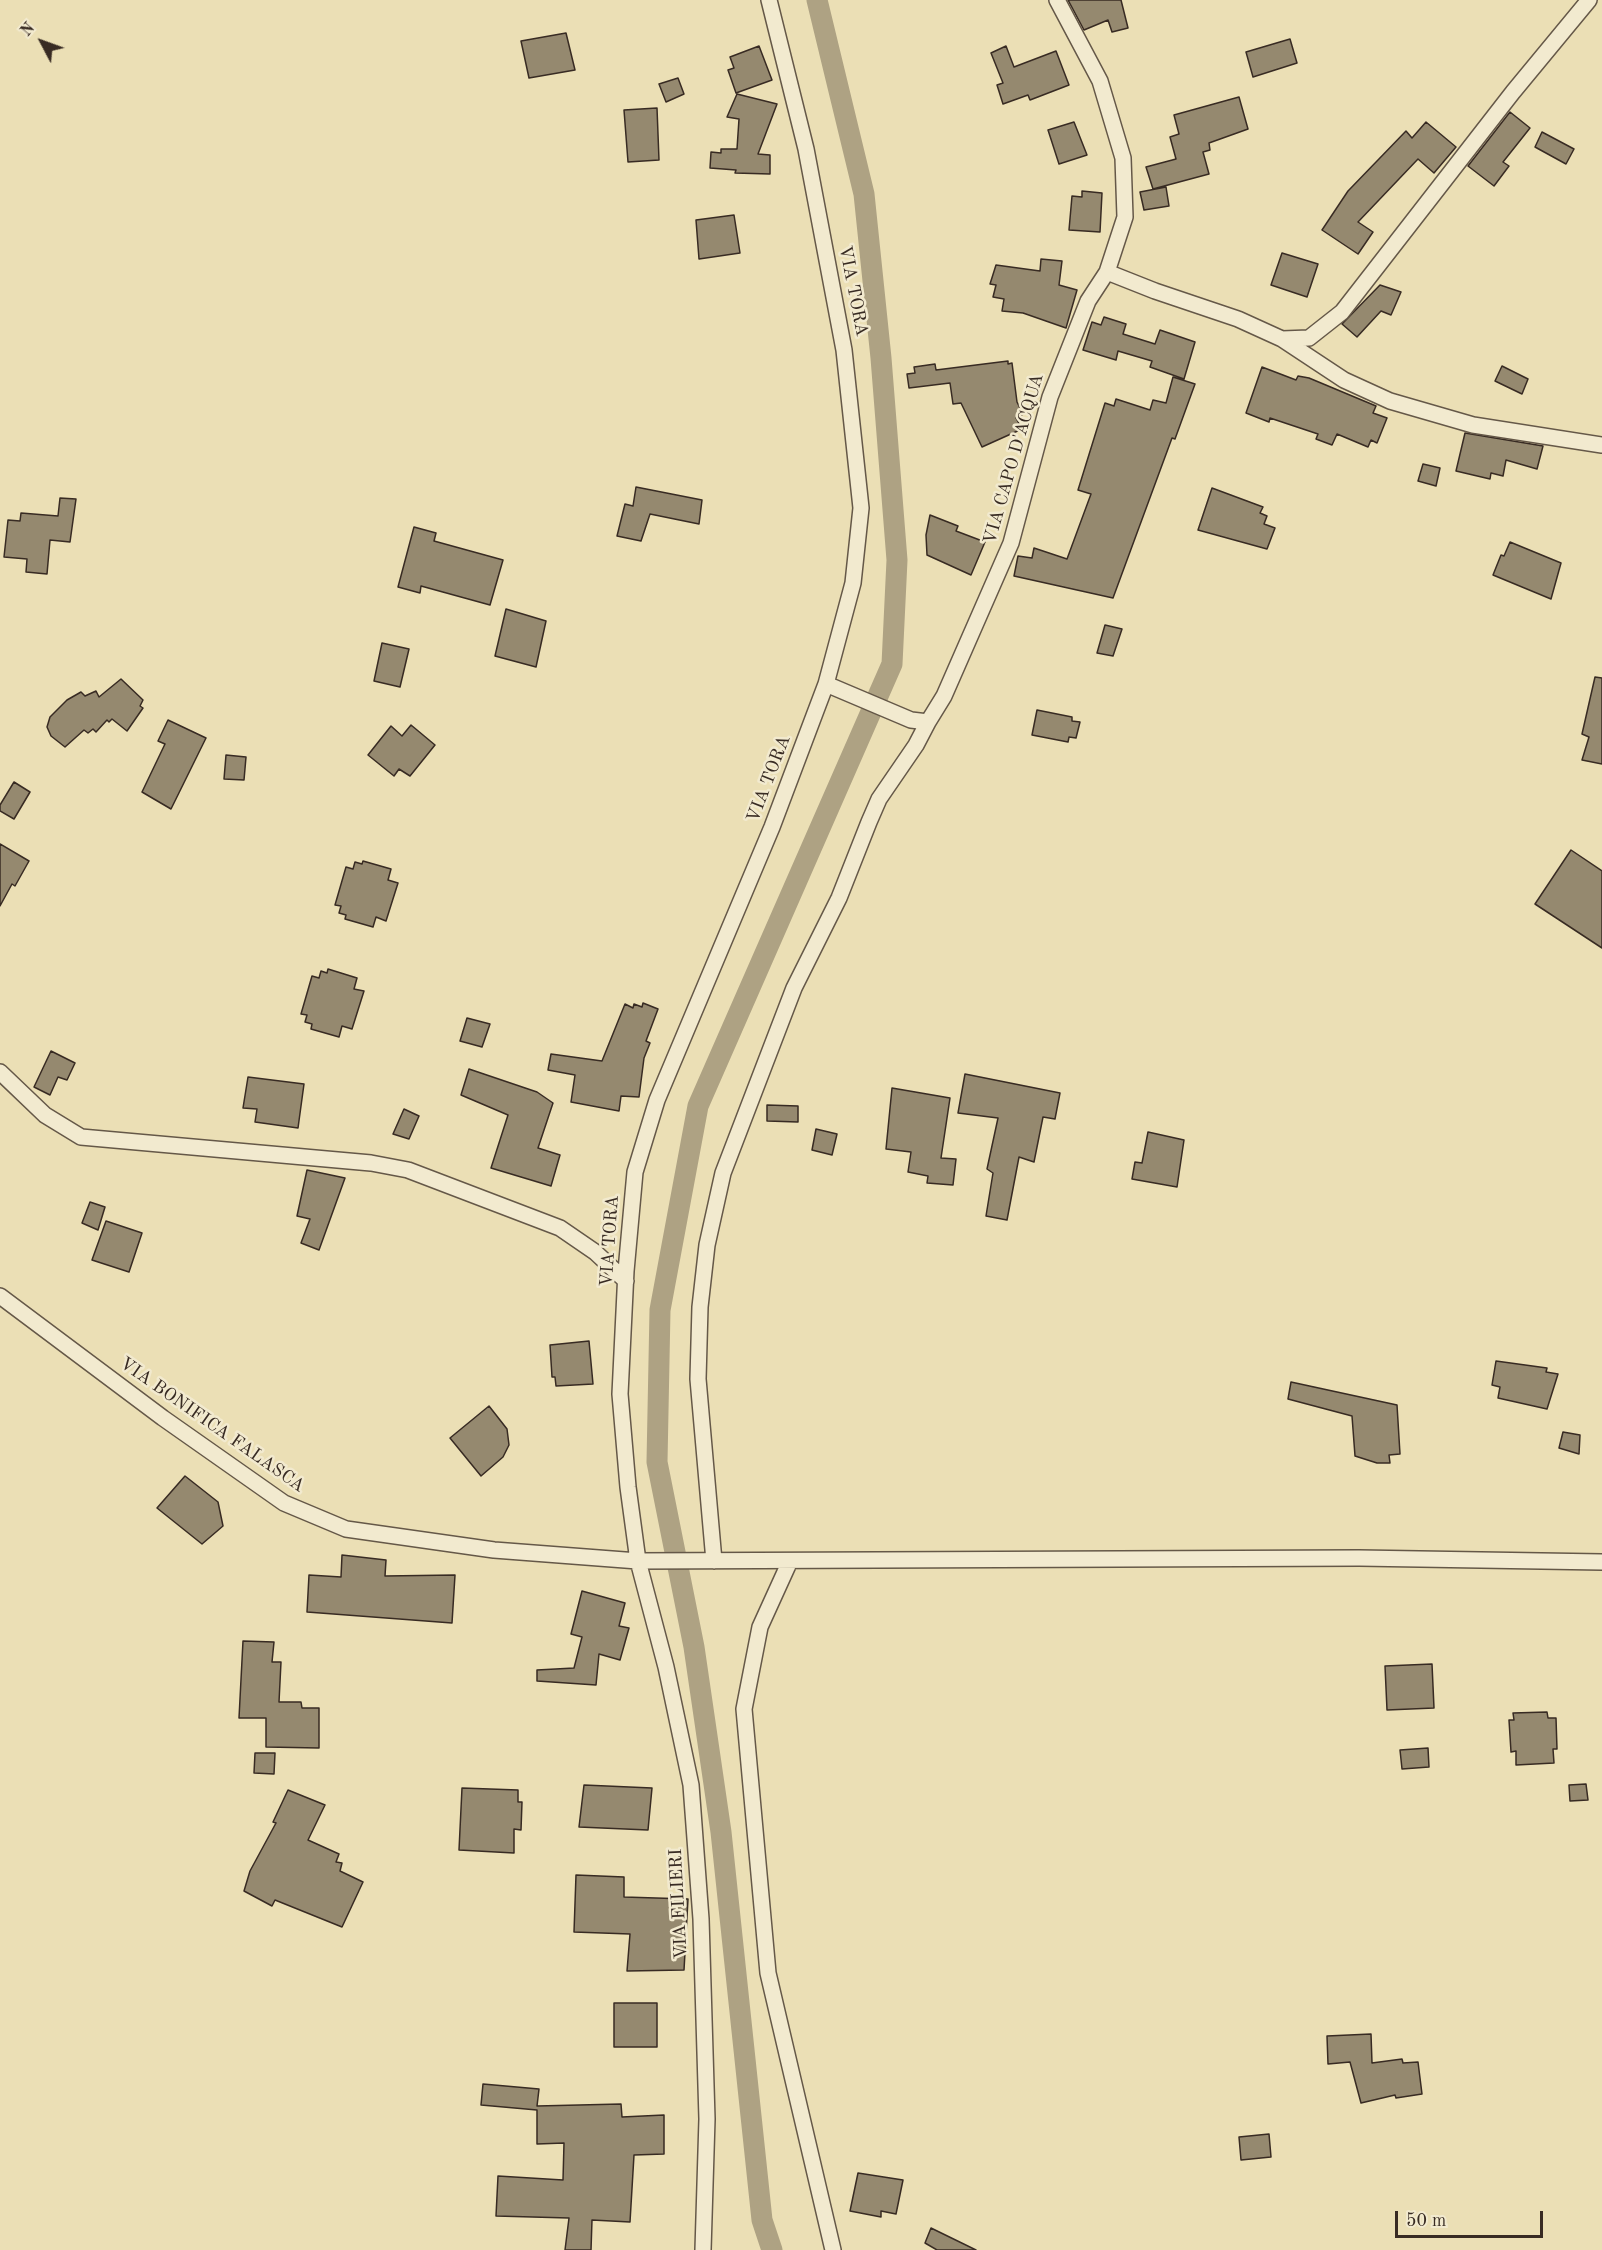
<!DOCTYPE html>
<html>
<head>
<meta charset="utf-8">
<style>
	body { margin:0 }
	#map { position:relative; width:1602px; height:2250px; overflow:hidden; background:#ebdfb5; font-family:"Old Standard TT",serif }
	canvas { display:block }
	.north { position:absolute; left:12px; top:12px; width:60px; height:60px; -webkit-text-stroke:4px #f2eacf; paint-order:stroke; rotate:311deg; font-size:16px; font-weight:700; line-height:24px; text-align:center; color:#382b23 }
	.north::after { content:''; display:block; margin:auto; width:21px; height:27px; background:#382b23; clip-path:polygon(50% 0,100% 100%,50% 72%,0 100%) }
	.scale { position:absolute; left:1395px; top:2211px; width:148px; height:27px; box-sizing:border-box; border:3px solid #382b23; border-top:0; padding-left:8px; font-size:18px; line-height:21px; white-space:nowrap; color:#382b23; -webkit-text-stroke:4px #f2eacf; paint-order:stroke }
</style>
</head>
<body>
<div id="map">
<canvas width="1602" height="2250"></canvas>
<div class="north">N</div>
<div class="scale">50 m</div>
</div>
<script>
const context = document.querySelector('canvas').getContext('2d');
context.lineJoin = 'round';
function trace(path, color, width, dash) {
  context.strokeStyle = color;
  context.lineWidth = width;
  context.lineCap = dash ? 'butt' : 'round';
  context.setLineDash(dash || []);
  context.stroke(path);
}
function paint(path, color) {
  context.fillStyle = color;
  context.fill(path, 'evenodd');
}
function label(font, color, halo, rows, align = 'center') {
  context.font = font + ' "Old Standard TT",serif';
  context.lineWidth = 5;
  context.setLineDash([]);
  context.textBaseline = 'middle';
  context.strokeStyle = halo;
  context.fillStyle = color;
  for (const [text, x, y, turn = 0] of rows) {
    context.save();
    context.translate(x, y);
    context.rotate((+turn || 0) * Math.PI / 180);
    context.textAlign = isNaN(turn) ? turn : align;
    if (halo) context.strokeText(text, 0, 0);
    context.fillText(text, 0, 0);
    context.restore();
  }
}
trace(new Path2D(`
	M772 2250 762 2220 721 1832 694 1647 657 1462 660 1310 698 1106 892 664 897 560 881 358 864 194 817 0`), '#aea283', 21);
const building = new Path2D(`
	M1068 0H1121L1128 28 1112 32 1108 20 1084 30Z
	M566 33 575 70 529 78 521 41Z
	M1290 39 1297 63 1253 77 1246 52Z
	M759 46 772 80 736 93 728 70 734 68 730 57Z
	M1006 46 1014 67 1056 51 1069 85 1030 100 1028 95 1003 104 997 85 1003 83 991 53Z
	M678 78 684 94 666 102 659 84Z
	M737 94 777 104 758 154 770 155V174L735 173 736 170 710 168 711 152 721 153V149H737L739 119 727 117Z
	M1239 97 1248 129 1209 143 1210 150 1203 152 1209 174 1153 189 1146 167 1176 159 1170 137 1179 134 1174 115Z
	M657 108 659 160 628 162 624 110Z
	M1510 112 1530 128 1503 162 1509 166 1494 186 1468 166Z
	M1074 122 1087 155 1059 164 1048 130Z
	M1426 122 1456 147 1434 173 1418 159 1358 222 1373 232 1358 254 1322 230 1348 191 1406 131 1412 138Z
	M1542 132 1574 149 1566 164 1535 147Z
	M1166 187 1169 206 1144 210 1140 192Z
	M1082 191 1102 193 1100 232 1069 230 1072 196 1082 197Z
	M734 215 740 253 699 259 696 220Z
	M1282 253 1318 264 1307 297 1271 285Z
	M1041 259 1062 261 1059 285 1077 290 1066 328 1023 313 1002 311 1004 299 993 297 996 285 990 284 996 265 1040 271Z
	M1380 285 1401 292 1391 315 1381 311 1357 337 1342 324Z
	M1104 317 1126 324 1123 334 1155 344 1160 330 1195 342 1184 379 1150 367 1152 361 1118 351 1116 360 1083 350 1092 322 1101 325Z
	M1008 361V364L1012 363 1017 402 1023 414 1016 418 1022 429 982 447 961 403 953 404 950 383 909 388 907 374 915 373 914 367 935 364 936 370Z
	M1502 366 1528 379 1522 394 1495 381Z
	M1262 367 1296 380 1298 376 1309 378 1376 406 1373 413 1387 418 1377 443 1371 440 1368 447 1337 434 1332 445 1316 439 1318 434 1270 418 1269 422 1246 413Z
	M1173 377 1195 384 1175 439 1172 438 1113 598 1014 576 1018 556 1032 558 1034 548 1067 559 1091 494 1078 490 1105 403 1114 406 1116 399 1150 410 1153 400 1166 403Z
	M1465 433 1543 446 1537 469 1506 460 1503 476 1491 473 1490 479 1456 471Z
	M1423 464 1440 468 1436 486 1418 481Z
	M636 487 702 500 699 524 650 514 641 541 617 536 625 504 633 506Z
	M1212 488 1263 507 1260 513 1267 516 1264 524 1275 528 1267 549 1198 530Z
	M60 498 76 499 70 542 50 540 47 574 26 572 27 559 4 557 8 520 20 521 21 513 58 516Z
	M930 515 958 526 956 531 985 542 971 575 927 555 926 535Z
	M414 527 436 533 434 541 503 560 490 605 421 586 420 593 398 587Z
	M1510 542 1561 563 1551 599 1493 575 1501 555 1504 556Z
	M506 609 546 621 536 667 495 656Z
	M1105 625 1122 629 1113 656 1097 653Z
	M382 643 409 649 400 687 374 681Z
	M1595 677 1602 678V764L1582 760 1589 737 1582 734Z
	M121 679 143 700 140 706 143 708 127 731 112 719 109 722 107 720 96 732 93 729 88 733 84 730 65 747 51 736 47 727 50 717 67 700 81 692 85 696 96 691 99 697Z
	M1037 710 1072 717V721L1080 722 1076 738 1069 737 1068 742 1032 735Z
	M168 720 206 738 171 809 142 792 165 744 158 741Z
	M411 725 435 745 410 776 399 769 394 776 368 755 391 726 402 736Z
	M226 755 246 757 244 780 224 779Z
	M14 782 30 792 14 819 0 811V805Z
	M0 844 29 861 15 886 12 884 0 906Z
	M1571 850 1602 871V948L1535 904Z
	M363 861 391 869 388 880 398 883 386 921 376 917 373 927 345 919 346 915 339 913 341 906 335 905 346 867 353 869 355 862 362 864Z
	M328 969 357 978 354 989 364 991 352 1029 342 1026 339 1037 311 1029 312 1024 305 1022 307 1015 301 1014 312 976 319 978 321 971 327 973Z
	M643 1003 658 1009 646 1041 650 1043 644 1058 639 1097 621 1096 619 1111 571 1102 575 1075 548 1070 551 1054 602 1061 625 1004 633 1008 634 1004 642 1007Z
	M467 1018 490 1024 482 1047 460 1041Z
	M51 1051 75 1063 67 1080 58 1077 50 1095 34 1087Z
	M469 1069 537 1092 553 1103 538 1148 560 1155 551 1186 491 1168 508 1115 461 1095Z
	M965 1074 1060 1093 1055 1119 1043 1117 1034 1162 1019 1157 1007 1220 986 1216 993 1173 987 1169 998 1118 958 1113Z
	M248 1077 304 1084 298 1128 255 1122 257 1109 243 1108Z
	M892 1088 950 1098 941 1158 956 1159 953 1185 927 1183 928 1176 908 1172 911 1152 886 1149Z
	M767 1105 798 1106V1122L767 1121Z
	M404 1109 419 1116 409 1139 393 1134Z
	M816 1129 837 1134 832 1155 812 1150Z
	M1148 1132 1184 1140 1177 1187 1132 1179 1135 1162 1142 1163Z
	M307 1170 345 1178 319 1250 301 1243 310 1219 297 1216Z
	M90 1202 105 1207 98 1230 82 1223Z
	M106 1221 142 1233 129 1272 92 1260Z
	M589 1341 593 1384 556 1386 555 1377H552L550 1345Z
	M1496 1361 1547 1368 1546 1372 1558 1374 1547 1409 1498 1398 1500 1387 1492 1385Z
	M1291 1382 1397 1405 1400 1454 1389 1455 1390 1463H1377L1355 1456 1352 1416 1288 1399Z
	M489 1406 507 1429 509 1445 503 1457 481 1476 450 1438Z
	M1563 1432 1580 1435 1579 1454 1559 1448Z
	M185 1476 218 1502 223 1526 202 1544 157 1508Z
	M342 1555 386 1560 385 1576 455 1575 452 1623 307 1612 309 1575 341 1577Z
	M582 1591 625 1603 619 1626 629 1628 620 1660 599 1654 596 1685 537 1681V1670L574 1668 582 1637 571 1634Z
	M243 1641 274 1642 272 1662H281L279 1702H301L302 1708H319V1748L266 1747V1718H239Z
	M1432 1664 1434 1708 1387 1710 1385 1666Z
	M1547 1712 1548 1718H1556L1557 1749H1553L1554 1763 1516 1765V1751L1511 1752 1509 1720H1514L1513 1713Z
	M1428 1748 1429 1767 1402 1769 1400 1750Z
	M255 1753H275L274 1774 254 1773Z
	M1586 1784 1588 1800 1570 1801 1569 1785Z
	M584 1785 652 1788 648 1830 579 1827Z
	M462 1788 518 1790V1802H522L521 1830 514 1829V1853L459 1850Z
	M288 1790 325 1805 308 1840 339 1854 336 1862 342 1863 340 1871 363 1882 342 1927 275 1900 272 1906 244 1891 250 1871 276 1823 273 1822Z
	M576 1875 624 1877V1897L688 1899 684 1970 627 1971 630 1934 574 1932Z
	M614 2003H657V2047H614Z
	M1371 2034 1372 2063 1402 2059 1403 2063 1418 2062 1422 2094 1396 2098 1395 2095 1361 2103 1350 2062 1328 2064 1327 2036Z
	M483 2084 539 2089 537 2106 621 2104 622 2117 664 2115V2154L634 2155 630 2222 592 2220 591 2250H565L569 2218 496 2216 498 2176 563 2180 564 2143 537 2144V2110L481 2105Z
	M1269 2134 1271 2157 1241 2160 1239 2137Z
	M858 2173 903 2180 896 2214 881 2211V2217L850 2211Z
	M931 2228 976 2250H937L925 2243Z`);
paint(building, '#95896f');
trace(building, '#382b23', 1.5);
const street = new Path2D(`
	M1107 272 1155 291 1238 319 1282 339 1344 380 1390 401 1473 425 1602 445
	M1282 339 1309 338 1342 312 1513 92 1589 0
	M826 684 911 720 928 722 944 696 1011 543 1050 397 1088 301 1107 272 1125 217 1123 158 1100 81 1057 0
	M0 1072 45 1115 81 1137 371 1163 408 1170 560 1228 595 1252 626 1281
	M0 1296 163 1418 284 1503 346 1529 494 1550 638 1561 1359 1558 1602 1562
	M714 1561 698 1379 700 1307 707 1245 723 1173 794 988 839 898 869 822 879 799 916 745 928 722
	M790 1561 760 1627 744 1709 768 1973 833 2250
	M703 2250 707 2119 701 1919 691 1785 666 1667 638 1561 628 1487 620 1394 626 1271 635 1172 657 1100 772 827 826 684 853 583 861 508 844 350 806 149 769 0`);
trace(street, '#655848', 18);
trace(street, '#f2eacf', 15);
label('18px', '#382b23', '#f2eacf', [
	["VIA TORA",853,291,79],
	["VIA CAPO D'ACQUA",1014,459,-74],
	["VIA TORA",769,779,-69],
	["VIA TORA",610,1241,-86],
	["VIA BONIFICA FALASCA",212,1425,35],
	["VIA FILIERI",679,1904,-93]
]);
</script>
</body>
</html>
